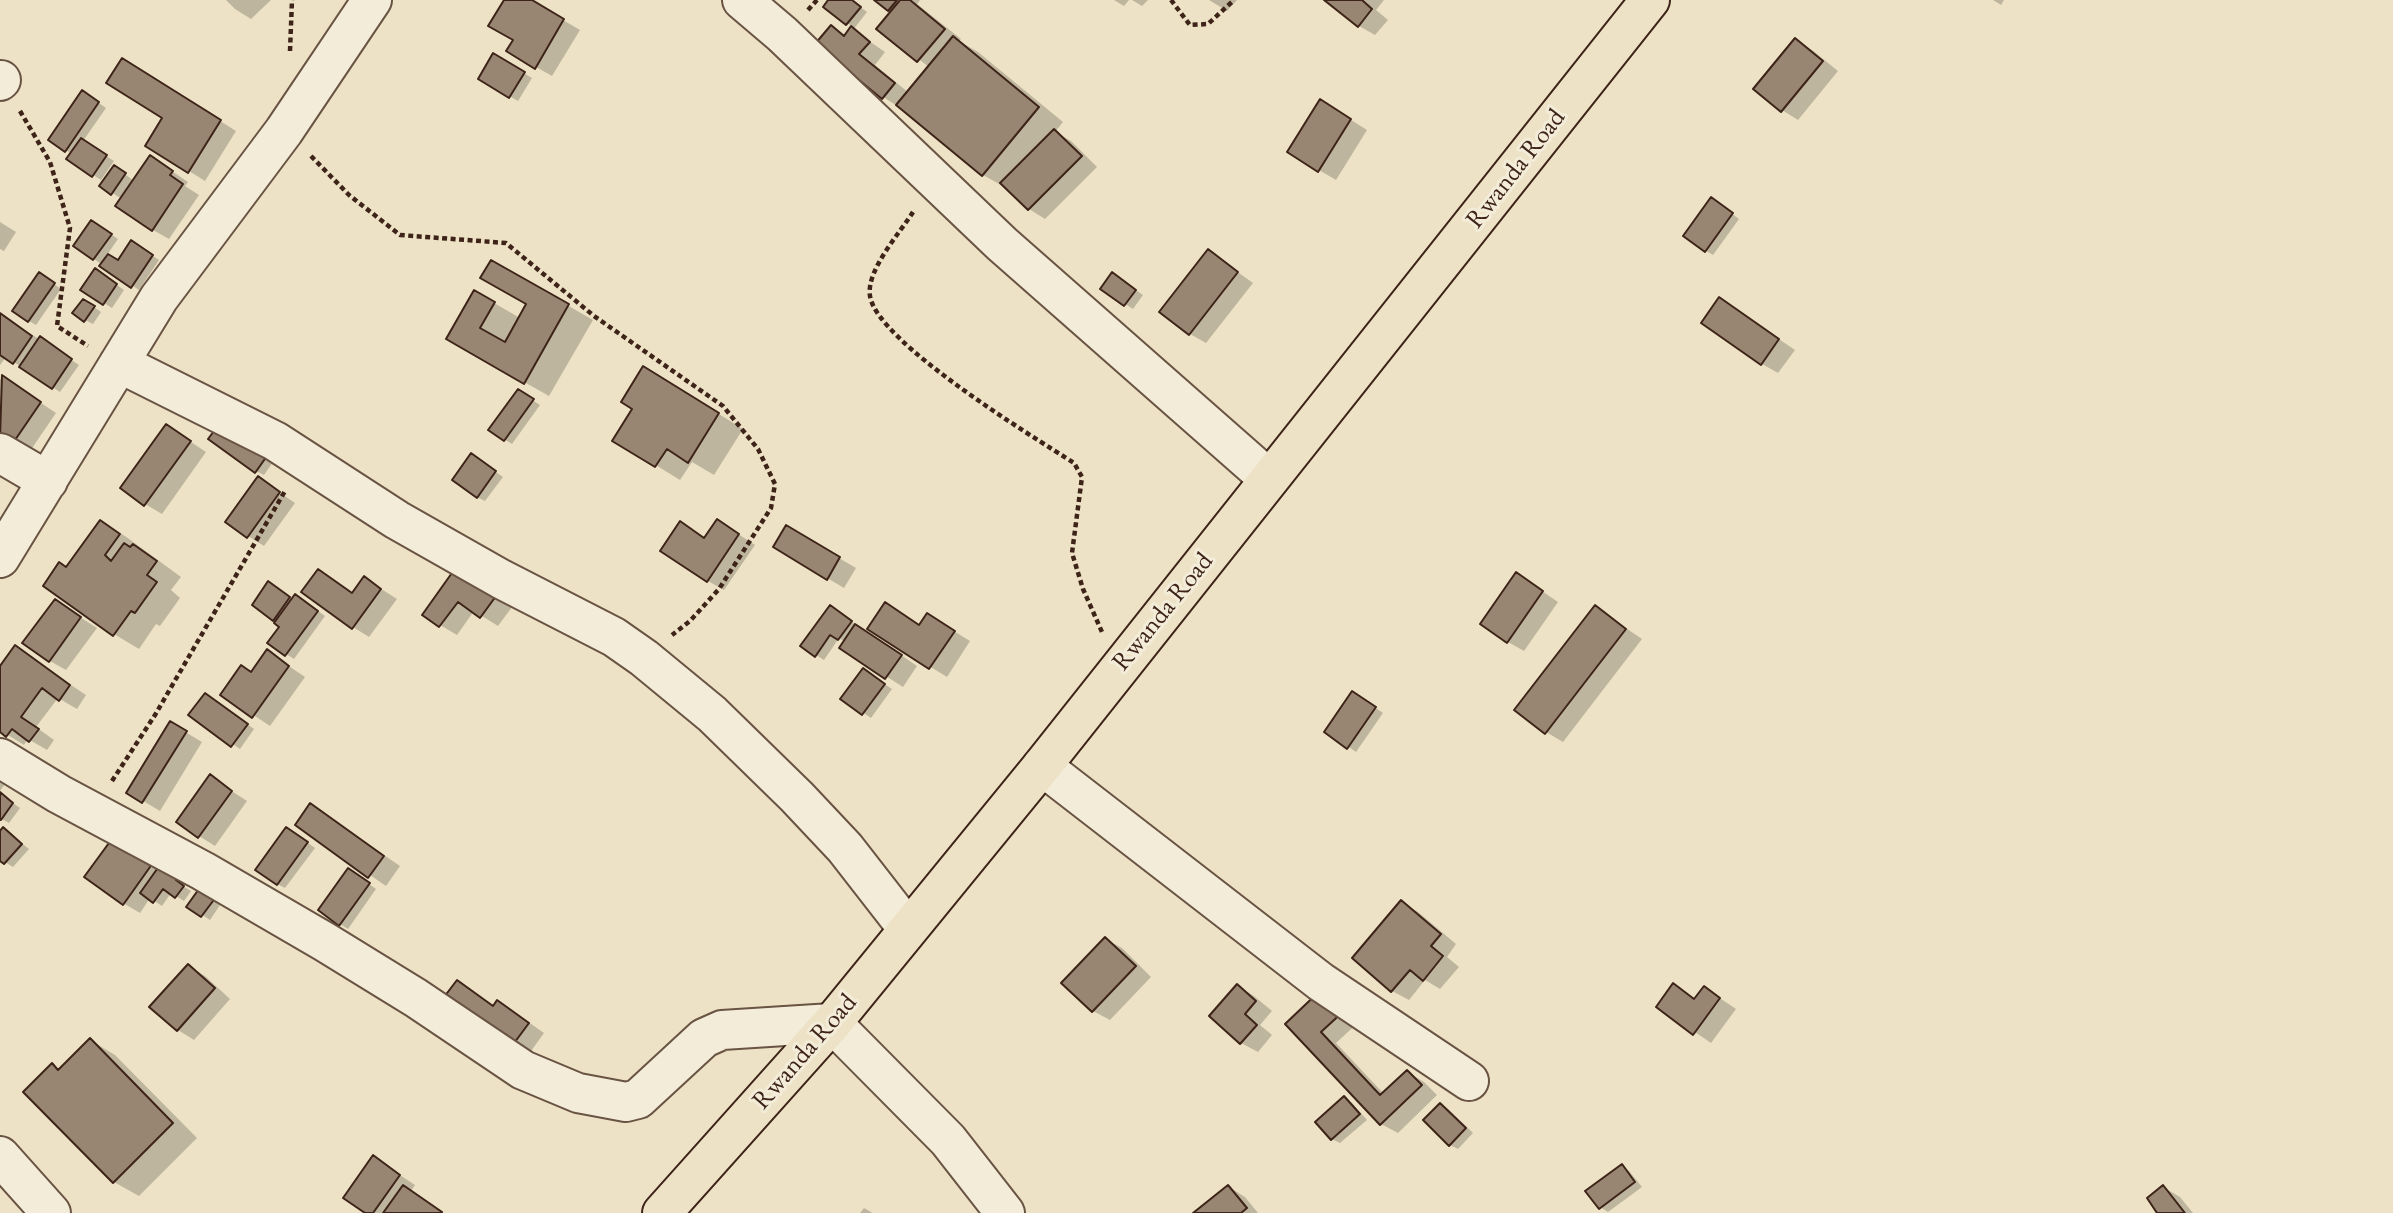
<!DOCTYPE html>
<html>
<head>
<meta charset="utf-8">
<style>
	body { margin:0 }
	canvas { display:block; background:#ede2c5 }
</style>
</head>
<body>
<canvas width="2393" height="1213"></canvas>
<script>
const context = document.querySelector('canvas').getContext('2d');
context.lineJoin = 'round';
function paint(path, color) {
  context.fillStyle = color;
  context.fill(path, 'evenodd');
}
function trace(path, color, width, dash) {
  context.strokeStyle = color;
  context.lineWidth = width;
  context.lineCap = dash ? 'butt' : 'round';
  context.setLineDash(dash || []);
  context.stroke(path);
}
function label(font, color, halo, rows, align = 'center') {
  context.font = font + ' "EB Garamond",serif';
  context.lineWidth = 6;
  context.setLineDash([]);
  context.textBaseline = 'middle';
  context.strokeStyle = halo;
  context.fillStyle = color;
  for (const [text, x, y, turn = 0] of rows) {
    context.save();
    context.translate(x, y);
    context.rotate((+turn || 0) * Math.PI / 180);
    context.textAlign = isNaN(turn) ? turn : align;
    if (halo) context.strokeText(text, 0, 0);
    context.fillText(text, 0, 0);
    context.restore();
  }
}
paint(new Path2D(`
	M226 0H271L251 19 235 9Z
	M506 0H529L580 30 552 76 508 51 515 39Z
	M830 0H851L867 12 853 30 885 52 875 65 909 93 929 67 879 29 893 12 877 0H920L917 4 961 39 959 41 978 52 1063 122 1055 132 1071 141 1097 167 1045 219 1029 209 1008 189 983 175 899 107 883 97 831 27 846 36 853 27 847 23Z
	M1114 0H1129L1124 6Z
	M1132 0H1148L1142 6Z
	M1209 0H1237L1227 11Z
	M1327 0H1384L1376 10 1388 20 1375 35 1359 26Z
	M1993 0H2004L2001 5Z
	M1796 40 1812 50 1838 71 1798 120 1782 110Z
	M494 55 532 78 518 101 480 79Z
	M139 70 236 131 205 181 189 171 165 118Z
	M90 97 106 108 83 141 114 161 101 180 69 159 72 154 50 139Z
	M1337 111 1367 130 1336 180 1319 170Z
	M151 157 188 182 185 186 199 195 169 239 153 230 122 199 101 186 122 172 134 181Z
	M1719 204 1739 219 1713 255 1705 250Z
	M0 222 16 232 4 251 0 249Z
	M99 226 118 239 107 255 118 262 139 247 159 260 139 290 94 259Z
	M1208 251 1253 283 1206 343 1190 334Z
	M492 262 593 320 549 396 448 339 475 292 520 318 528 303Z
	M103 275 124 290 112 308 104 303Z
	M47 279 61 289 36 325 29 321Z
	M1120 279 1143 295 1133 309 1102 289Z
	M1720 299 1795 350 1778 373 1762 364Z
	M91 305 101 312 93 324 85 320Z
	M0 314 79 365 60 392 6 357 0 365Z
	M2 377 56 413 28 454 0 436V380Z
	M669 383 743 429 714 475 692 462 680 480 615 440Z
	M526 396 540 405 512 444 504 439Z
	M221 425 273 462 264 475 256 471Z
	M167 426 206 452 162 514 145 504Z
	M479 460 503 477 485 501 477 497Z
	M258 478 295 503 264 546 248 536Z
	M718 521 755 545 724 590 708 581 706 539Z
	M100 522 125 536 181 577 171 590 180 598 160 626 156 624 139 649 114 634 45 585 67 568Z
	M786 527 856 568 844 588 775 547Z
	M318 571 353 594 364 578 397 599 369 637 353 627Z
	M1517 574 1558 602 1524 651 1508 642Z
	M476 575 515 603 498 626 474 611 457 635 440 625Z
	M277 588 293 600H303L325 616 294 659 269 643 281 626 254 605Z
	M55 601 97 628 66 670 50 661Z
	M1595 607 1642 639 1563 742 1546 732Z
	M838 612 917 666 903 687 842 648 845 642 839 638 824 660 816 655Z
	M944 625 970 641 947 677 869 629Z
	M15 648 86 695 77 709 58 698 36 727 54 740 47 750 28 739 24 745 0 730V669Z
	M268 652 305 677 270 726 222 694 252 673Z
	M871 675 892 689 871 718 843 699Z
	M1361 698 1383 713 1356 752 1327 732Z
	M213 699 254 729 240 749 191 715Z
	M170 723 202 742 160 811 128 792Z
	M0 770 10 777 0 791Z
	M210 777 247 801 215 846 199 836Z
	M0 794 20 808 9 823 0 818Z
	M311 805 400 866 386 886 297 825Z
	M4 829 29 849 13 867 0 859V834Z
	M294 833 315 848 285 888 277 884Z
	M117 834 192 873 183 886 191 891 184 901 171 893 162 906 150 898 140 913 123 903Z
	M356 875 376 889 348 929 340 924Z
	M202 888 222 902 210 920 189 906Z
	M1401 902 1418 912 1456 944 1447 957 1459 967 1440 989 1425 980 1409 1000 1392 991 1354 958Z
	M1105 939 1122 948 1151 977 1110 1020 1093 1011 1064 983Z
	M188 966 205 976 230 999 194 1040 178 1030Z
	M457 982 494 1006 498 1002 514 1012 544 1033 526 1058Z
	M1238 986 1254 996 1272 1011 1260 1025 1272 1035 1258 1052 1241 1043Z
	M1674 986 1696 999 1705 988 1736 1009 1711 1043 1658 1007Z
	M1325 988 1362 1019 1336 1043 1384 1094 1407 1072 1424 1082 1437 1095 1398 1133 1381 1124 1287 1024Z
	M90 1040 115 1055 197 1138 139 1196 114 1182 52 1065 60 1070Z
	M1344 1098 1352 1103 1367 1120 1340 1143 1332 1139Z
	M1441 1105 1448 1109 1473 1133 1458 1149 1450 1145Z
	M374 1158 415 1185 411 1191 444 1213H368Z
	M1622 1166 1629 1171 1642 1187 1608 1212 1600 1207Z
	M1229 1187 1245 1197 1258 1213H1196Z
	M2163 1187 2180 1197 2193 1213H2160Z
	M864 1208 871 1212 872 1213H860Z`), '#0003');
const building = new Path2D(`
	M504 0H532L564 19 535 69 506 51 513 40 488 26Z
	M828 0H852L861 7 846 25 823 7Z
	M874 0H897L888 11Z
	M900 0H910L945 29 917 62 876 29Z
	M1324 0H1362L1372 9 1358 27Z
	M831 25 844 36 851 26 870 42 859 54 895 83 882 99 815 44Z
	M953 36 1039 107 982 176 896 105Z
	M1795 38 1823 61 1781 112 1753 89Z
	M493 53 525 72 509 98 478 79Z
	M122 58 221 120 188 173 145 146 162 118 106 83Z
	M82 90 99 102 65 152 48 140Z
	M1320 99 1351 119 1318 172 1287 152Z
	M1054 129 1082 156 1028 210 1000 183Z
	M81 138 107 155 92 177 66 159Z
	M150 155 173 171 170 175 183 184 152 231 115 206Z
	M114 165 126 173 111 195 99 186Z
	M1711 197 1733 213 1705 252 1683 236Z
	M91 220 112 234 93 260 73 246Z
	M131 240 153 255 131 288 99 266 108 254 118 260Z
	M1208 249 1238 272 1189 335 1159 312Z
	M491 260 569 304 524 384 446 339 474 290 495 302 480 328 505 342 526 304 480 278Z
	M95 268 117 284 103 305 80 290Z
	M39 272 55 283 28 322 12 311Z
	M1112 272 1136 290 1124 306 1100 289Z
	M1719 297 1779 339 1761 365 1701 323Z
	M83 299 95 306 84 322 72 313Z
	M0 313 32 336 13 364 0 355Z
	M40 336 72 359 52 389 19 367Z
	M643 366 719 413 688 463 667 449 655 467 612 441 632 409 621 402Z
	M2 375 41 402 11 446 0 438Z
	M518 389 534 399 504 441 488 430Z
	M220 423 267 456 255 473 208 439Z
	M166 424 191 441 144 506 120 488Z
	M471 453 496 471 477 498 452 480Z
	M258 476 280 492 247 538 225 522Z
	M717 519 739 534 707 582 660 551 680 521 704 538Z
	M100 520 120 534 105 555 111 561 124 543 130 547 133 544 157 561 147 575 157 582 135 613 131 611 113 636 43 586 59 562 66 567Z
	M786 525 840 557 827 580 773 547Z
	M459 563 499 592 480 618 458 602 439 627 422 615Z
	M318 569 352 593 364 576 381 589 352 629 301 592Z
	M1516 572 1543 591 1507 643 1480 624Z
	M268 581 290 597 273 621 252 605Z
	M295 594 318 611 285 656 267 643 279 627 274 623Z
	M55 599 81 617 49 662 22 643Z
	M885 602 919 625 927 613 955 631 929 669 867 629Z
	M830 605 852 621 838 640 830 635 815 657 800 646Z
	M1595 605 1626 629 1545 734 1514 710Z
	M855 624 902 655 885 679 839 648Z
	M15 645 70 685 59 701 42 688 21 717 39 729 29 742 12 729 6 737 0 732V666Z
	M267 649 289 666 252 718 220 695 241 665 251 672Z
	M863 668 885 684 862 715 840 699Z
	M1352 691 1376 707 1347 749 1324 732Z
	M205 693 248 724 231 747 188 715Z
	M170 721 187 731 142 803 126 793Z
	M210 774 232 791 198 838 176 822Z
	M0 792 13 803 1 820H0Z
	M310 803 384 856 368 878 295 825Z
	M3 827 22 844 4 864 0 861V831Z
	M286 827 308 842 277 885 255 870Z
	M117 832 155 860 123 905 84 877Z
	M167 855 185 868 176 880 184 886 175 898 163 889 153 903 140 893Z
	M348 868 370 883 339 926 318 910Z
	M201 886 216 897 201 917 186 907Z
	M1401 900 1441 934 1431 946 1443 956 1423 981 1410 970 1391 992 1352 958Z
	M1105 937 1136 966 1092 1012 1061 983Z
	M188 964 215 988 177 1031 149 1007Z
	M457 980 493 1006 497 1000 529 1023 509 1050 441 1001Z
	M1673 983 1694 999 1704 986 1720 998 1693 1035 1656 1007Z
	M1237 984 1256 1001 1245 1014 1257 1025 1240 1044 1209 1016Z
	M1325 986 1346 1009 1321 1032 1380 1095 1407 1070 1422 1085 1380 1125 1285 1024Z
	M90 1038 173 1123 113 1183 23 1092 52 1063 58 1070Z
	M1344 1096 1360 1114 1331 1140 1315 1122Z
	M1440 1103 1466 1128 1449 1146 1423 1120Z
	M373 1155 400 1175 373 1213H365L343 1198Z
	M1622 1164 1635 1182 1599 1209 1585 1191Z
	M403 1185 442 1212 441 1213H383Z
	M1228 1185 1247 1208 1241 1213H1193Z
	M2163 1185 2185 1213H2157L2147 1198Z`);
paint(building, '#998672');
trace(building, '#3d2318', 2);
const minor = new Path2D(`
	M742 0 782 34 1002 244 1269 479
	M0 81 1 80
	M119 363 275 441 397 520 501 579 614 637 644 658 712 714 797 797 845 848 908 929
	M0 453 48 481
	M0 558 159 298 284 131 372 0
	M0 758 59 794 203 871 325 942 416 998 523 1070 578 1093 626 1102 638 1099 704 1038 722 1030 832 1023 948 1140 1005 1213
	M1042 766 1321 982 1469 1081
	M0 1156 51 1213`);
const highway = new Path2D(`
	M662 1213 832 1023 1042 766 1650 0`);
trace(minor, '#695343', 42);
trace(highway, '#3d2318', 42);
trace(new Path2D(`
	M1171 0 1190 25 1208 24 1234 0
	M808 10 817 0
	M290 51 292 0
	M20 111 50 162 70 228 57 326 88 346
	M311 156 349 195 400 235 506 243 594 316 723 406 758 449 775 484 771 508 719 589 690 621 672 635
	M913 212C900 233 866 270 870 296 877 342 1032 436 1074 463L1082 477 1072 553 1083 589 1102 632
	M112 781 155 715 285 491`), '#3d2318', 4.5, [5, 3.5]);
trace(minor, '#f3ecd9', 38);
trace(highway, '#ede2c5', 38);
label('26px', '#3d2318', '#f3ecd9', [
	["Rwanda Road",1516,169,-52],
	["Rwanda Road",1163,612,-51],
	["Rwanda Road",805,1052,-49]
]);
</script>
</body>
</html>
